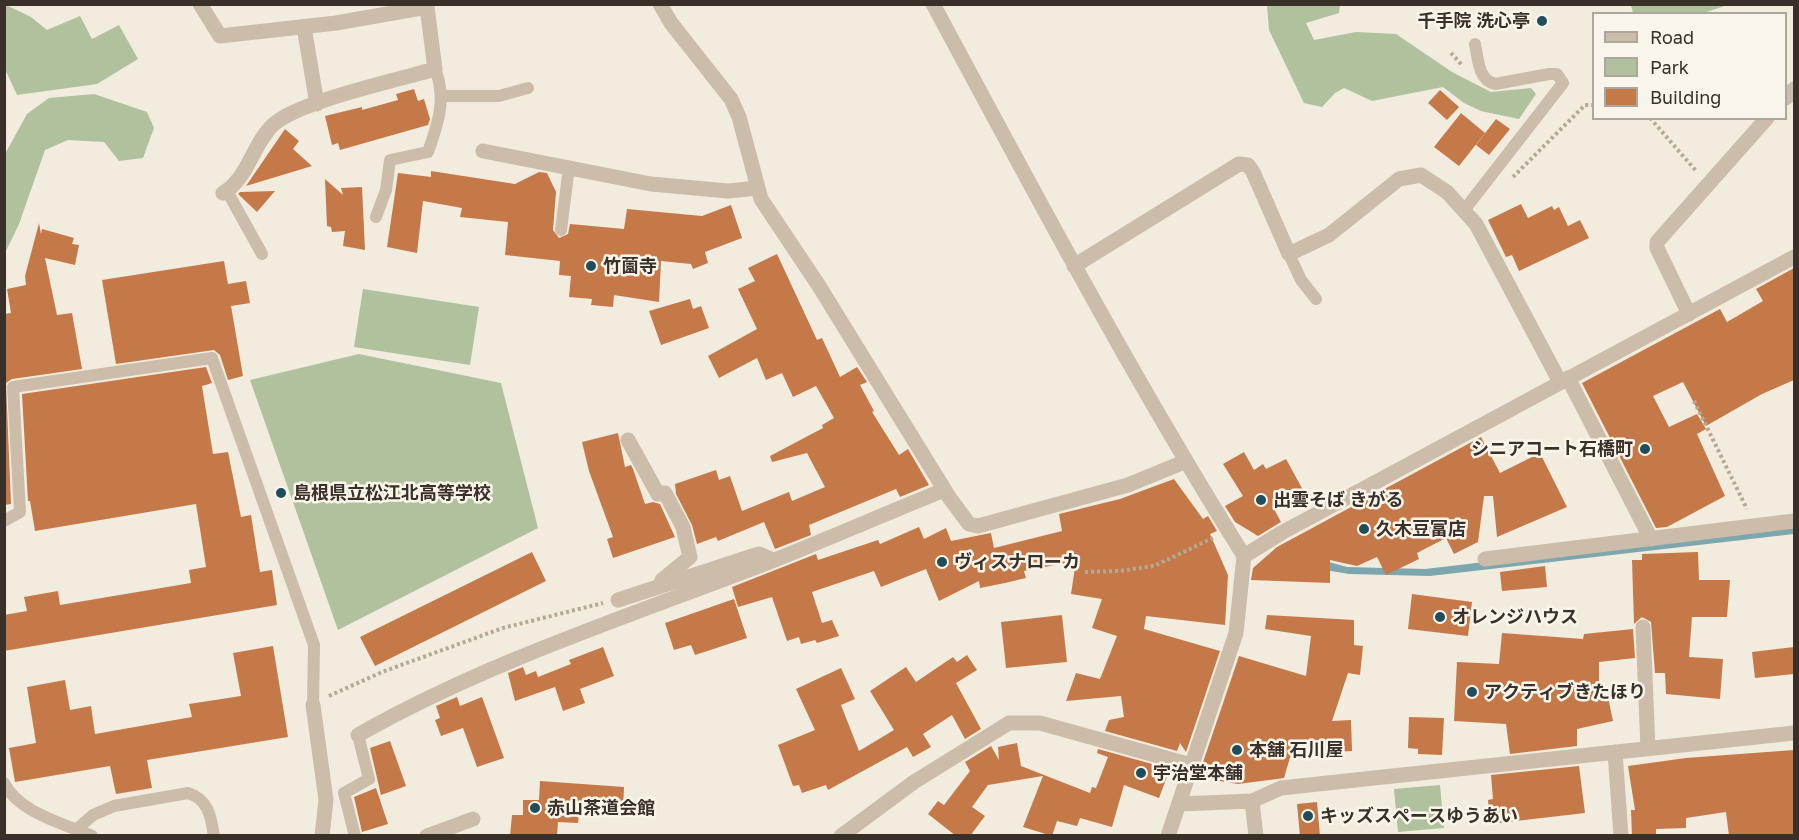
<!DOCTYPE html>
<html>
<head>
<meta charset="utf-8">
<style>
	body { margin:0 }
	#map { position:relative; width:1799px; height:840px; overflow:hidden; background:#f2ecde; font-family:"Golos Text",sans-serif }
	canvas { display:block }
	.frame { position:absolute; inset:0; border:6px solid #383029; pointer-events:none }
	.legend { position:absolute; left:1592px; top:12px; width:195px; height:108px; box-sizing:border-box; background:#faf5ea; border:2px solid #aca69d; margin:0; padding:8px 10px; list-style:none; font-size:18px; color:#383029 }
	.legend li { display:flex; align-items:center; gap:12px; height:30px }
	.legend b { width:30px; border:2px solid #aca69d }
</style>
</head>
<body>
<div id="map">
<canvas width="1799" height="840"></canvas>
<div class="frame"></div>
<ul class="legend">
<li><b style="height:8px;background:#cbbda9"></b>Road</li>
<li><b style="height:16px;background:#b0c19d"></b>Park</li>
<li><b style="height:16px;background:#c57949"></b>Building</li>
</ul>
</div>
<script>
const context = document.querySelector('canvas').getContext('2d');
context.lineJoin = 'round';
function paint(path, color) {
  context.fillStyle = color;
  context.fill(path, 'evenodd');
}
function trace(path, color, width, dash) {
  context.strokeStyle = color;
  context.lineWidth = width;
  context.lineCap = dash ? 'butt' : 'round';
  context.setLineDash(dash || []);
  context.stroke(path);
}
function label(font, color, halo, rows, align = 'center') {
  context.font = font + ' "Golos Text","Noto Sans JP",sans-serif';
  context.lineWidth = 5;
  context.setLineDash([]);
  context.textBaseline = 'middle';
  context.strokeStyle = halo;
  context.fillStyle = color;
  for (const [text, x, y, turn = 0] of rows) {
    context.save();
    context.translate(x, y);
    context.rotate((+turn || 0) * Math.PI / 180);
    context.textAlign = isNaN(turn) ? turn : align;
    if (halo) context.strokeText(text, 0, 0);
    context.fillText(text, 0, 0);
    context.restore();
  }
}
paint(new Path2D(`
	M1267 5H1340L1339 13 1306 23 1314 40 1356 32 1396 34 1452 72 1491 92 1531 88 1536 94 1519 119 1481 111 1464 103 1443 87 1372 101 1344 88 1335 93 1322 107 1304 103 1269 30Z
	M1631 5V4L1728 5 1703 13H1633Z
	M8 6 31 17 47 30 80 16 92 39 119 25 138 59 97 84 17 95 5 69V7Z
	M94 94 147 112 154 128 143 158 119 161 104 142 68 140 45 150 19 224 5 253V154L27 114 49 98Z
	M363 289 479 307 470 365 354 347Z
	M359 354 501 383 538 528 338 630 250 380Z
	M1440 785 1444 828 1398 832 1394 789Z`), '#b0c19d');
paint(new Path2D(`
	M1794 526V534L1430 576 1349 574 1325 570 1293 552 1347 567 1425 569Z`), '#7da6af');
paint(new Path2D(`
	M414 89 418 101 424 99 430 119 428 125 340 150 338 143 332 145 325 116 362 107V110L398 100 396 94Z
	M1440 90 1459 107 1447 120 1428 103Z
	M1461 113 1485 133 1459 166 1434 147Z
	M1496 119 1510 129 1489 155 1476 145Z
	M285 129 299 141 293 149 312 166 246 186Z
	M431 171 515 184 539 172 547 173 556 192 553 230 559 238 568 234 570 224 624 229 627 209 702 216 731 205 742 238 705 252 708 263 693 269 691 264 661 261 659 302 614 295 613 307 591 305 592 299 569 297 571 276 559 275 560 261 505 255 508 222 460 217 462 208 423 201 417 253 387 247 398 173 431 177Z
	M325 179 343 195 341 188 362 187 365 250 343 246 345 231 332 232 331 227 327 226Z
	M275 191 257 212 238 194 240 192Z
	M1521 204 1528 218 1552 206 1554 210 1559 207 1568 226 1580 220 1589 238 1519 271 1512 255 1506 257 1488 220Z
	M39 223 41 234 42 229 74 238 72 244 79 245 75 265 45 258 57 315 72 313 82 369 12 379 6 383 11 504 4 505V314L11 313 7 289 26 285 25 276Z
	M777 254 817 340 822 338 840 377 857 367 867 382 860 385 874 411 872 412 899 455 908 449 929 485 900 497 896 489 809 525 811 535 775 549 764 522 718 541 716 537 697 544 692 525 676 494 675 484 716 470 719 480 730 476 742 511 789 492 792 501 825 487 807 453 772 462 770 456 823 428 822 425 834 418 816 386 793 397 782 373 766 380 757 358 719 378 708 356 757 329 738 289 755 281 748 268Z
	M224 261 228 284 246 281 250 303 231 306 243 376 228 380 220 355 214 350 116 364 102 280Z
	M1794 268V380L1762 394 1706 426 1683 382 1653 396 1669 427 1697 414 1706 429 1697 434 1725 496 1667 527 1656 528 1582 383 1720 309 1727 322 1763 301 1756 289Z
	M690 299 693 309 701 306 709 328 661 345 649 311Z
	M206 367 212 383 202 386 213 454 228 452 241 517 251 515 260 572 272 570 277 605 4 651V615L27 611 24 597 58 591 60 605 191 583 189 570 206 567 196 504 35 531 30 501H28L22 394Z
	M618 433 625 467 631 465 633 469 645 504 653 502 660 504 675 537 613 558 607 539 613 537 589 471 582 442Z
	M1481 437 1500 473 1540 453 1567 507 1497 537 1493 496H1484L1478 542 1454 554 1446 538 1417 553 1419 559 1386 575 1377 557 1357 566 1330 560V583L1251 580 1253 568 1277 547Z
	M1244 452 1254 470 1263 464 1266 469 1286 459 1303 490 1273 507 1281 522 1258 536 1235 522 1225 506 1243 496 1223 464Z
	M1174 479 1203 519 1208 516 1217 531 1210 534 1228 575 1225 625 1146 616 1144 629 1220 651 1186 752 1180 743 1177 751 1105 731 1109 720 1124 717 1121 696 1066 701 1076 673 1100 679 1117 636 1092 628 1102 599 1071 594 1076 561 1024 571 1026 578 1005 583 980 588 979 581 939 601 926 569 881 587 874 571 812 592 822 623 832 620 839 636 817 643 815 640 801 644 799 637 787 641 772 597 738 607 732 587 816 554 818 560 878 540 880 544 919 527 924 539 946 528 951 541 991 533 994 548 1062 531 1059 514 1120 499Z
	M532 552 546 581 375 666 360 637Z
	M1698 552 1699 580H1730L1727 617H1692L1689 657 1723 659 1720 699 1666 694 1665 673H1655L1651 622 1642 617 1634 624 1632 560H1642V554Z
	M1545 566 1547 587 1502 591 1500 572Z
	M1412 594 1472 602 1468 636 1408 629Z
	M734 599 747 638 695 655 691 645 674 650 665 623Z
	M1062 615 1067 662 1006 668 1001 622Z
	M1267 615 1354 620V645L1363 646 1360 675 1348 673 1332 721 1351 720 1352 751 1291 754 1284 778 1277 779 1238 784 1201 778 1199 774 1239 656 1306 676 1311 636 1265 629Z
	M1633 629 1635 658 1599 662V699L1608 697 1613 721 1577 729V746L1510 754 1506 724 1454 721 1457 662 1499 664 1502 633 1583 639 1584 634Z
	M273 646 288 737 147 760 152 788 116 794 110 766 15 782 9 748 36 743 27 687 65 680 70 710 91 706 95 734 192 717 189 704 241 696 233 653Z
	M603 647 614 676 580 689 585 703 563 711 555 687 515 701 508 673 523 667 526 675 536 671 538 677 571 664 569 660Z
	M1794 647V674L1755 678 1752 652Z
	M967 655 977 670 956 683 981 729 965 739 952 715 923 734 931 747 913 757 907 747 828 790 826 785 802 793 799 785 793 786 778 745 815 730 796 689 841 668 855 699 841 705 859 751 894 730 870 691 906 667 916 682 953 657 957 662Z
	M457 697 460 706 482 697 504 758 477 767 463 728 441 736 435 720 440 718 436 706Z
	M1409 717 1444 718 1442 755 1418 754V749L1408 748Z
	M390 741 406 786 381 795 370 748Z
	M1017 743 1021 766 1090 793 1092 787 1096 788 1108 757 1097 753 1098 749 1170 769 1159 798 1124 785 1112 827 1080 818 1077 826 1057 821 1052 836 1023 827 1043 776 988 785 972 807 985 816 970 836H956L928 814 938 801 944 805 970 771 965 762 991 746 999 760 998 747Z
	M1794 750V836H1729L1726 812 1686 818V828L1656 829V836H1632L1631 810H1635L1628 766 1686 758Z
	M1579 766 1585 813 1490 824 1488 800 1493 799 1491 775Z
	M540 781 624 787 623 810 580 807 578 823 558 822 557 836H510L512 815H523V800H539Z
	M376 788 388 824 362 832 354 797Z
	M1317 802 1320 836H1300L1297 804Z`), '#c57949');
trace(new Path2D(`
	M1479 29 1523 11
	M1451 53 1462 65
	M1650 118 1697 172
	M1513 177 1585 105H1594
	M1694 401 1747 509
	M1085 572 1119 571 1154 566 1213 538
	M329 696 382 672 503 628 603 603`), '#b6a893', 4, [3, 3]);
trace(new Path2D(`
	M442 96H499L528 88
	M227 191 262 254
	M1465 209 1563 83 1557 74H1549L1495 84C1478 80 1478 58 1475 44
	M376 217 386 190 390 160 428 152C438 124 447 98 435 69
	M561 230 569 167
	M1289 254 1301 280 1316 299
	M4 521 20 512 13 387 212 358 314 645 313 705
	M4 783C19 813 63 823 92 836
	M77 829 93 815 114 806 188 793C208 799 211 816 214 836
	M355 836 344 793 369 779 358 735`), '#cbbda9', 12);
trace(new Path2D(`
	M200 4 220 36 336 23 427 7 426 4
	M660 4 671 23 731 99 739 117 761 199 819 286 949 497 969 524 978 526 1128 485 1184 462
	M933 4C1033 190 1132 377 1244 556
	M304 27 317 104
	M1786 98 1794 89
	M483 151 651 184 728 191 758 188
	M223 193C248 179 253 143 274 124 300 101 398 80 435 69L427 7
	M1074 266 1239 164 1248 165 1253 172 1289 254 1329 235 1399 179 1421 175 1447 192 1476 224 1560 382
	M1689 314 1657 248V242L1767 118
	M1568 378 1651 539
	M628 440 658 494 665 493 683 527 690 557 662 580 661 586
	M1485 559 1794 521
	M618 600 759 554 773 560
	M1643 627 1648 749
	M313 705 326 800 322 836
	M358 735C488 661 633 615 772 561 830 538 887 513 944 490
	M1615 752 1621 836
	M1252 801 1256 836
	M1180 804 1252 801 1281 788 1794 733
	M427 836 473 819
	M841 836 914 782 1009 723H1040L1191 765`), '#cbbda9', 15);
trace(new Path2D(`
	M1168 836 1236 633 1244 556 1283 532 1794 257`), '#cbbda9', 15);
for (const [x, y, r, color] of [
	[1542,21,6,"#1f4d59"],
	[591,266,6,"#1f4d59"],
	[1645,449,6,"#1f4d59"],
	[281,493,6,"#1f4d59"],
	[1261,500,6,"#1f4d59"],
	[1364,529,6,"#1f4d59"],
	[942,562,6,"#1f4d59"],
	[1440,617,6,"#1f4d59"],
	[1472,692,6,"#1f4d59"],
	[1237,750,6,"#1f4d59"],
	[1141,773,6,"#1f4d59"],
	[535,808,6,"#1f4d59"],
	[1308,816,6,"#1f4d59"]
]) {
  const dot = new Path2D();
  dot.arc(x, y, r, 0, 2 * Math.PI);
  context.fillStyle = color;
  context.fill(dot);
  trace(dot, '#faf5ea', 2);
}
label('bold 18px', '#383029', '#faf5ea', [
	["千手院 洗心亭",1530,21,"right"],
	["竹薗寺",603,266],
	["シニアコート石橋町",1633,449,"right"],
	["島根県立松江北高等学校",293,493],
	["出雲そば きがる",1273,500],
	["久木豆富店",1376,529],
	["ヴィスナローカ",954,562],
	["オレンジハウス",1452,617],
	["アクティブきたほり",1484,692],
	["本舗 石川屋",1249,750],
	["宇治堂本舗",1153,773],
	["赤山茶道会館",547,808],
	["キッズスペースゆうあい",1320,816]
], 'left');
</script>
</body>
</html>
